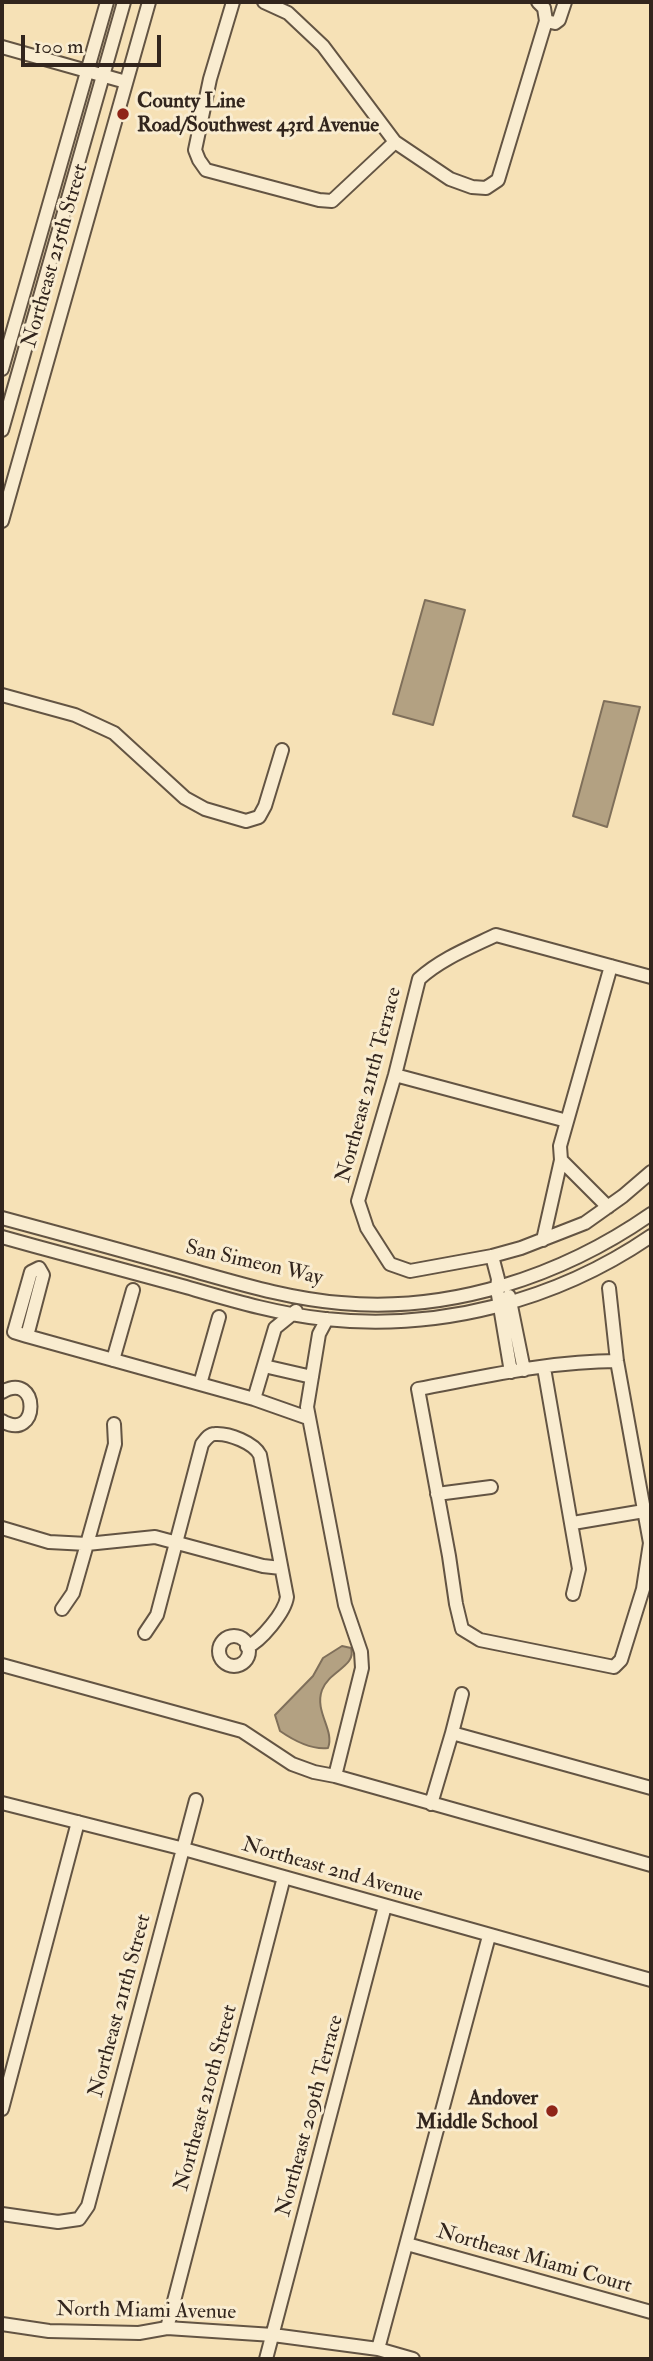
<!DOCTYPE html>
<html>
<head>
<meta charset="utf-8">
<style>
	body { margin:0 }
	#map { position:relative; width:653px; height:2361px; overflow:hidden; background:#f6e1b6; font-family:"IM FELL Double Pica",serif }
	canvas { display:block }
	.frame { position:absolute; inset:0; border:4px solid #32251d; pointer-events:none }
	.scale { position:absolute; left:21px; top:35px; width:140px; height:32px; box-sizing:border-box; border:4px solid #32251d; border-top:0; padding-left:9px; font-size:21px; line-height:24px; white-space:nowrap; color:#32251d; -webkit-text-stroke:5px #f9ecd0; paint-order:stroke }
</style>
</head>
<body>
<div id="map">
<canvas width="653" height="2361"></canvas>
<div class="frame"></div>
<div class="scale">100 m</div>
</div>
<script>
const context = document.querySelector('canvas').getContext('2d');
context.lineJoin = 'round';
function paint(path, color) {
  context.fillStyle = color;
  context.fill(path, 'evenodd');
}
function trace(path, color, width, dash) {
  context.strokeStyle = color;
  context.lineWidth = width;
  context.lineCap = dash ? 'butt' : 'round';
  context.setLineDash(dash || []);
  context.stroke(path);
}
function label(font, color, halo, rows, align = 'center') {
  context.font = font + ' "IM FELL Double Pica",serif';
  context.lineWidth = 6;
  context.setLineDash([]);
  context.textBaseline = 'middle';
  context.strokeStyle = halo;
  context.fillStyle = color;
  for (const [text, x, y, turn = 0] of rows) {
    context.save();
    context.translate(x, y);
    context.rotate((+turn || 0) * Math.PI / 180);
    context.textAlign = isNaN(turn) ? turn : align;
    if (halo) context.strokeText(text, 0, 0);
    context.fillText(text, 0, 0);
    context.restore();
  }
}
const water = new Path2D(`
	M425 600 465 610 433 725 393 714Z
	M604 701 640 707 607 827 573 816Z
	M342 1646 351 1648C357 1666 329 1671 322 1690 314 1712 335 1730 328 1748 311 1750 293 1740 280 1731L275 1715 313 1676 323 1658Z`);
paint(water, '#b3a182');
trace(water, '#7f6f5a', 2);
const minor = new Path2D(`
	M233 2 210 79 195 150 199 160 206 170 319 200 332 201 395 142
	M264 2 288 13 323 46 395 142 450 179 472 187 486 188 498 180 546 21 544 8 538 2
	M546 21 555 23 559 20 565 2
	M2 47 126 82
	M2 369 107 2
	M2 430 124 2
	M2 521 149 2
	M2 695 75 715 114 733 185 798 205 809 246 821 259 817 265 806 282 750
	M651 977 496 935C469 948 441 959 419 979L395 1075 358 1201 367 1228 390 1264 410 1271 492 1256 521 1248 585 1223 623 1196 651 1172
	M395 1075 567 1121
	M561 1160 608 1207
	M2 1218C65 1235 128 1252 191 1270 241 1284 290 1299 341 1303 451 1313 562 1276 651 1214
	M2 1237C63 1254 124 1270 186 1287 231 1300 277 1314 325 1319 440 1331 556 1301 651 1236
	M543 1240 561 1160 560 1146 611 966
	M492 1256 498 1279 497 1289 511 1372
	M609 1288 617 1361 650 1543 643 1589 621 1660 614 1667 480 1640 462 1629 456 1604 449 1556 418 1389C483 1377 550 1361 617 1361
	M509 1296 524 1370
	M327 1319 319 1334 307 1407 345 1605 361 1652 362 1668 335 1776 651 1865
	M27 1336 43 1275 39 1268 31 1272 14 1332 27 1336 254 1399 308 1418
	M113 1360 133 1290
	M264 1366 312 1377
	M544 1368 579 1569 573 1594
	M200 1384 219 1317
	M2 1392C40 1370 40 1443 2 1421
	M254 1399 275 1328 296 1311
	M437 1494 491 1487
	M573 1523 644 1511
	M2 1528 49 1542 87 1544 155 1537 263 1566 281 1568
	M62 1609 73 1593 87 1544 115 1444 114 1424
	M145 1633 157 1615 202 1444C206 1439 209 1434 215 1434 229 1433 254 1443 260 1455L287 1597C285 1612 261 1641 247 1647
	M219 1651a15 15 0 1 1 30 0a15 15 0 1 1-30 0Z
	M2 1665 242 1731 292 1764 314 1772 335 1776
	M452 1733 462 1694
	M2 1803 184 1849 651 1980
	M431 1804 452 1733 651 1788
	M2 2109 78 1822
	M2 2214 58 2222 79 2219 88 2206 196 1800
	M407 2244 651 2312
	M2 2324 49 2331 139 2333 167 2328 273 2335 378 2349 413 2359
	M167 2328 284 1877
	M378 2349 489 1936
	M266 2359 385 1906`);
trace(minor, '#635443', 16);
trace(minor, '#f9ecd0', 12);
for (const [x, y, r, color] of [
	[123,114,7,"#8f2418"],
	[552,2111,7,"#8f2418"]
]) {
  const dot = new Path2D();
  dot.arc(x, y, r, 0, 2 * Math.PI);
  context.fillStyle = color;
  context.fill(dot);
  trace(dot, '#f9ecd0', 2.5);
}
label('bold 21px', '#32251d', '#f9ecd0', [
	["County Line",137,102],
	["Road/Southwest 43rd Avenue",137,126],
	["Andover",538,2099,"right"],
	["Middle School",538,2123,"right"]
], 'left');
label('21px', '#32251d', '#f9ecd0', [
	["Northeast 215th Street",56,256,-74],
	["Northeast 211th Terrace",370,1085,-75],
	["San Simeon Way",254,1264,13],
	["Northeast 2nd Avenue",332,1871,16],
	["Northeast 211th Street",121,2006,-75],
	["Northeast 210th Street",207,2098,-75],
	["Northeast 209th Terrace",311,2116,-75],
	["Northeast Miami Court",534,2260,16],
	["North Miami Avenue",146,2312,1]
]);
</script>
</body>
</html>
